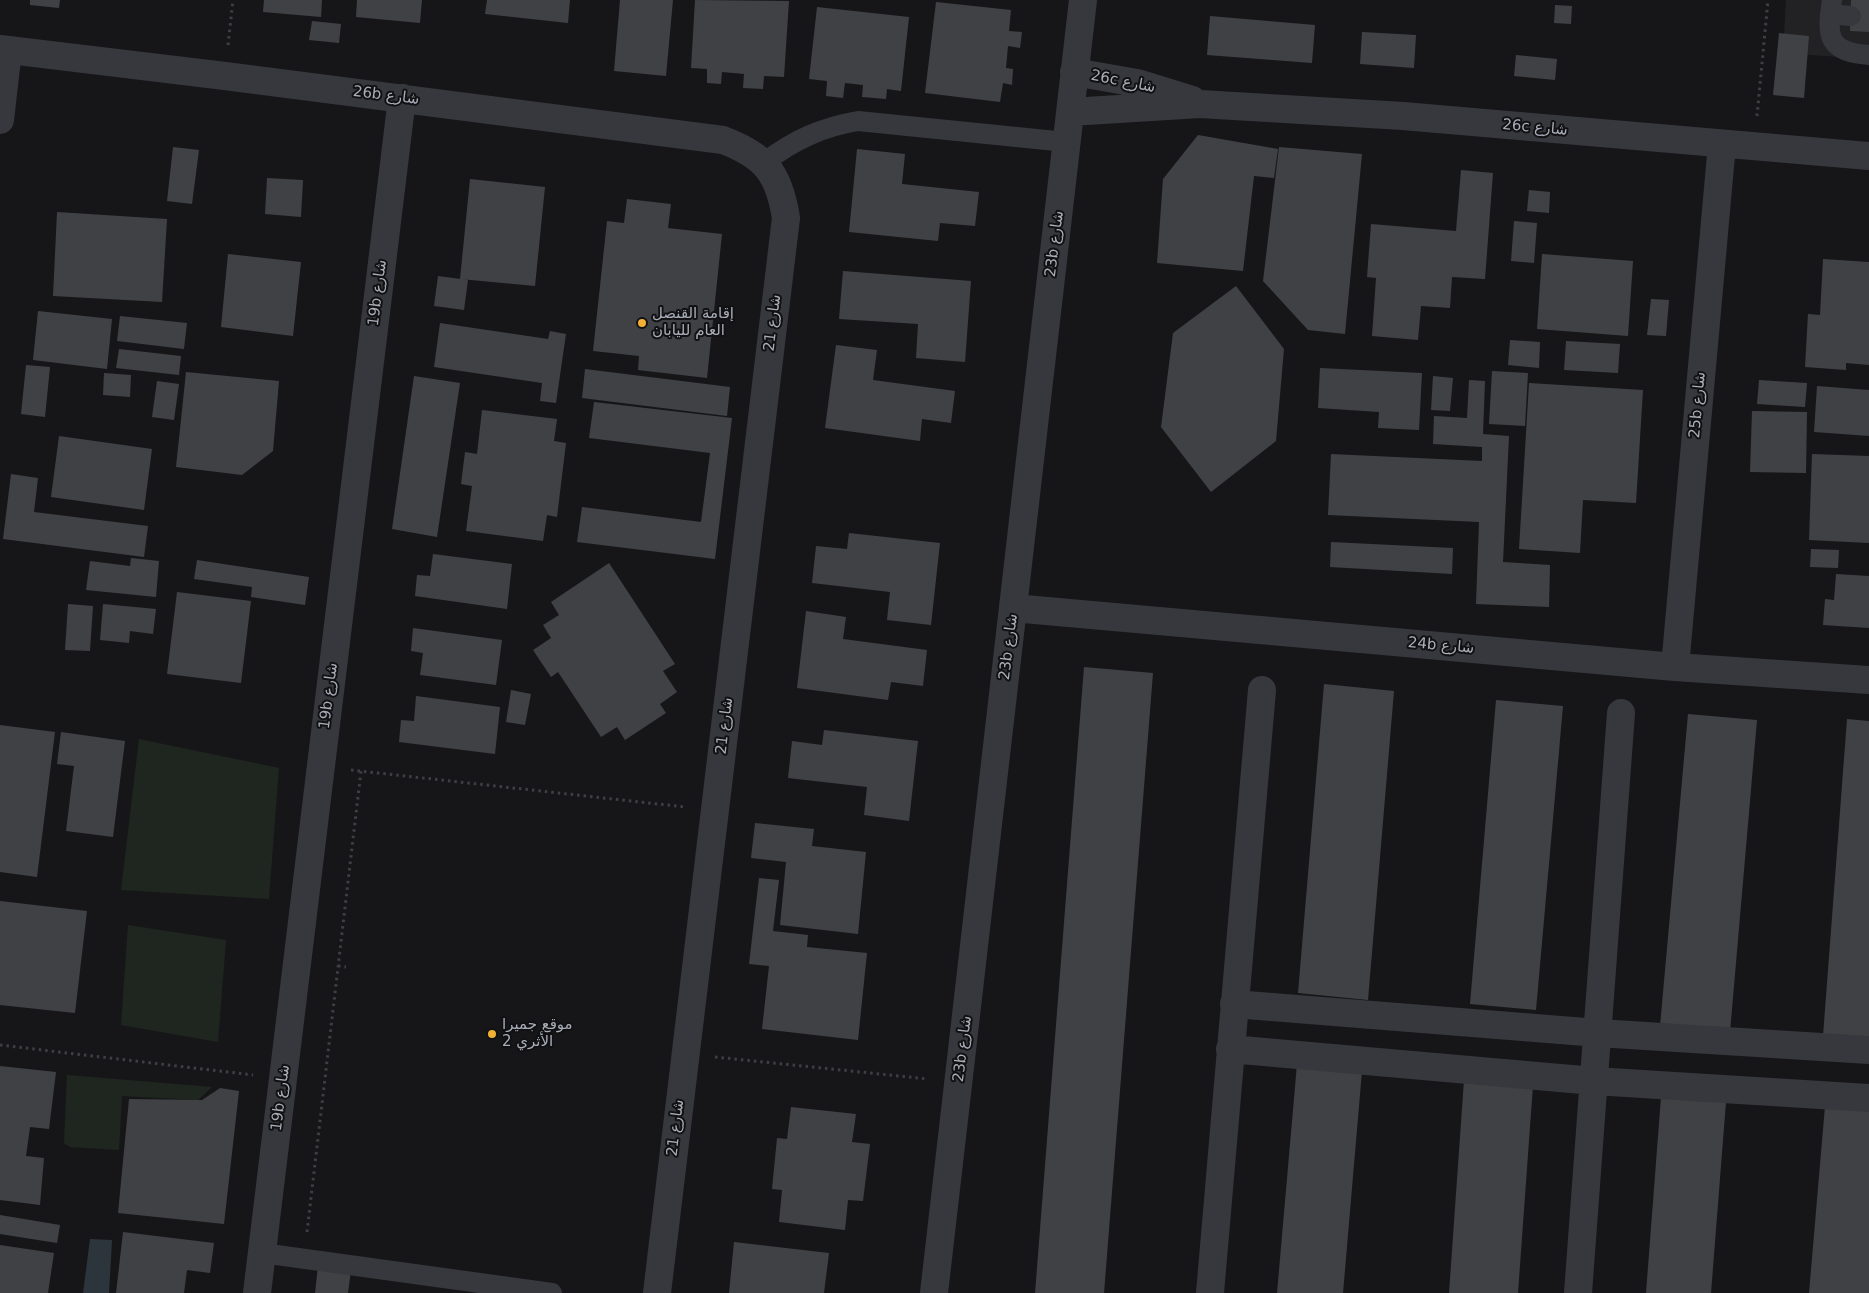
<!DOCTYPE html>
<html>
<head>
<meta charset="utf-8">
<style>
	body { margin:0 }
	canvas { display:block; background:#161618 }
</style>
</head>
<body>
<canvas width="1869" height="1293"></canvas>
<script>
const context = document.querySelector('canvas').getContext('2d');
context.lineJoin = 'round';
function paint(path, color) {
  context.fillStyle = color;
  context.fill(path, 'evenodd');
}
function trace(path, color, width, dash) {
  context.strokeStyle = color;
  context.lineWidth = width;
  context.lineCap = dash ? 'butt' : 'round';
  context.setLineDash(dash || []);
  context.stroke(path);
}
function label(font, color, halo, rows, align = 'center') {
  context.font = font + ' "DejaVu Sans","Noto Sans Arabic",sans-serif';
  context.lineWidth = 4;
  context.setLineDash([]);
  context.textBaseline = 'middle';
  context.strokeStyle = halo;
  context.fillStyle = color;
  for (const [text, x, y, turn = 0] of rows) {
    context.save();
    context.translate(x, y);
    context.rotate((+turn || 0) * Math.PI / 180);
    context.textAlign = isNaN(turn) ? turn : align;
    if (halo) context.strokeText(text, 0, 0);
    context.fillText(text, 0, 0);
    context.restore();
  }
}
paint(new Path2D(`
	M1786 0H1869V59L1783 53Z`), '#222225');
paint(new Path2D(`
	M139 739 279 768 269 899 121 890Z
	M128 925 226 940 218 1042 121 1025Z
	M67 1075 212 1087 198 1100 122 1096 119 1150 70 1147 64 1143Z`), '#1e261f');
paint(new Path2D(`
	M90 1239 112 1240 109 1293H83Z`), '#2c353c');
paint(new Path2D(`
	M30 0H60L59 8 30 5Z
	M264 0H322L321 17 263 12Z
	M357 0H422L420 23 356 17Z
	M487 0H570L568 23 485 14Z
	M620 0H673L666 76 614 71Z
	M695 0 789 1 784 77 764 76 763 89 743 88 744 74 722 72 721 84 707 83V69L691 68Z
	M1851 0H1869V32L1850 31Z
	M936 2 1011 10 1009 31 1022 32 1020 48 1008 46 1006 68 1013 69 1012 85 1003 83 1000 102 925 93Z
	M1555 5 1572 6 1571 24 1554 23Z
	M817 7 909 17 901 91 887 89 886 99 862 97 863 85 845 83 843 98 826 96 827 81 809 79Z
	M1210 16 1315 25 1312 63 1207 55Z
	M312 21 341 24 339 43 309 40Z
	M1362 32 1416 35 1414 68 1360 64Z
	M1779 33 1809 36 1804 98 1773 95Z
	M1516 55 1557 59 1555 80 1514 76Z
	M1198 135 1278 149 1274 178 1254 176 1243 271 1157 263 1163 179Z
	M173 147 199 150 192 204 167 201Z
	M1279 147 1362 154 1345 334 1308 330 1263 281Z
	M857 149 905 154 902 184 979 192 975 226 940 223 938 241 849 232Z
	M1461 170 1493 173 1485 279 1452 277 1450 308 1421 306 1418 340 1372 336 1376 278 1367 277 1371 224 1456 231Z
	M267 178 303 180 301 217 265 214Z
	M470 179 545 187 535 286 460 279Z
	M1529 190 1550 192 1549 213 1527 211Z
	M627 199 671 204 668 228 722 234 707 378 638 370 639 356 593 351 607 221 624 223Z
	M57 212 167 219 162 302 53 296Z
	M1514 221 1537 223 1534 263 1511 261Z
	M228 254 301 262 293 336 221 327Z
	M1542 254 1633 261 1628 336 1537 329Z
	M1823 259 1869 262V365L1846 363V370L1805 367 1808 314 1820 315Z
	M843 271 971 281 965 362 916 358 918 324 839 319Z
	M438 276 468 280 464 310 434 306Z
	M1236 286 1284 349 1276 441 1211 492 1161 427 1173 333Z
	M1651 299 1669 300 1666 336 1647 335Z
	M38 311 112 319 107 369 33 360Z
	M120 316 187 323 184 349 117 341Z
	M440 323 548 339 550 331 566 334 556 403 540 401 542 383 434 367Z
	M1510 340 1540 342 1539 368 1508 365Z
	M1566 341 1620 344 1618 373 1564 370Z
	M836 345 877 350 873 380 955 391 951 423 922 419 920 441 825 428Z
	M119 349 181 356 179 375 116 368Z
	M26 365 50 367 45 417 21 414Z
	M1320 368 1422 373 1419 430 1378 428 1379 412 1318 408Z
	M585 369 730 387 727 416 582 398Z
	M1492 371 1528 373 1525 426 1489 424Z
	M186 372 279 381 273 451 242 475 176 467Z
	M104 373 131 375 130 397 103 395Z
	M414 376 460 383 437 537 392 529Z
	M1433 376 1453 378 1450 411 1431 410Z
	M1469 380 1485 381 1483 434 1509 436 1503 562 1550 565 1549 607 1476 604 1479 522 1328 515 1331 454 1482 461V447L1433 444 1434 416 1467 418Z
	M1759 380 1807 383 1805 407 1757 404Z
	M157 381 179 384 174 420 152 417Z
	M1529 383 1643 390 1636 503 1583 500 1580 553 1519 549Z
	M1817 386 1869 390V436L1814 432Z
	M594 402 732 418 715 559 577 542 582 507 701 522 710 453 589 438Z
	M482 410 557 419 554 441 566 443 557 517 547 515 543 541 466 531 472 486 461 484 465 452 477 454Z
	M1752 411 1807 412 1806 473 1750 472Z
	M59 436 152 449 144 510 51 497Z
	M1812 454 1869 456V543L1809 540Z
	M11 474 38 478 34 512 148 526 144 557 3 539Z
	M849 533 940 543 931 625 887 620 890 592 812 583 816 546 847 549Z
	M1331 542 1453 548 1452 574 1330 567Z
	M1811 549 1839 550 1838 568 1810 567Z
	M433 554 512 564 507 609 415 596 417 575 430 576Z
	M131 558 159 561 156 597 86 590 90 561 130 566Z
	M197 560 309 577 305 605 251 597 252 587 194 579Z
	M609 563 675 664 663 671 677 692 660 704 666 713 625 740 617 727 601 737 558 672 551 677 533 650 551 638 543 625 559 615 551 602Z
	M1836 574 1869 576V628L1823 625 1825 599 1834 600Z
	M177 592 251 601 241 683 167 674Z
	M68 604 93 606 90 651 65 650Z
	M103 604 156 609 153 634 130 631 129 643 100 640Z
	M806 611 846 617 843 639 927 650 923 686 891 682 888 700 797 688Z
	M413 628 502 640 496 685 420 675 423 653 411 651Z
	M1084 667 1153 673 1104 1293H1035Z
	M1324 684 1394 691 1368 1000 1298 993Z
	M511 690 531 694 525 725 506 722Z
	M416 696 500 707 495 754 399 742 401 720 414 721Z
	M1496 700 1563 706 1536 1010 1470 1004Z
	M1688 714 1757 720 1730 1032 1660 1026Z
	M1847 719 1869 721V1040L1823 1036Z
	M0 725 55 732 37 877 0 872Z
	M824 730 918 741 909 821 864 815 867 787 788 778 792 741 822 745Z
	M61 732 125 741 113 837 66 831 74 766 57 764Z
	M755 823 814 829 812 846 866 852 858 934 780 925 786 862 751 858Z
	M759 878 779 880 773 931 808 935 807 947 867 953 858 1040 762 1029 769 966 749 964Z
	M0 901 87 911 75 1013 0 1005Z
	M1297 1064 1362 1071 1343 1293H1277Z
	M0 1066 56 1072 49 1129 30 1127 26 1156 44 1158 40 1205 0 1200Z
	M1464 1080 1533 1085 1518 1293H1449Z
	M220 1088 239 1091 224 1224 118 1213 129 1099 202 1100Z
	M1661 1097 1726 1102 1711 1293H1646Z
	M1825 1106 1869 1109V1293H1809Z
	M791 1107 856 1114 852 1142 870 1144 863 1201 848 1200 845 1230 779 1222 782 1190 772 1189 777 1138 787 1139Z
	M0 1215 60 1225 57 1243 0 1234Z
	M123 1232 214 1243 210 1273 187 1270 184 1293H116Z
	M734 1242 829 1253 824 1293H729Z
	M0 1245 54 1253 48 1293H0Z
	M318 1266 351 1270 348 1293H315Z`), '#404145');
trace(new Path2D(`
	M228 45 233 0
	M1757 116 1768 0
	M351 770 685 807
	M338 966 346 967
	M0 1045 253 1075
	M715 1057 928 1079
	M307 1232 361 771`), '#3d3f44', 3, [2.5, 4]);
trace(new Path2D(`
	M1832 0C1826 37 1828 52 1869 55
	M1830 14 1851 16
	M765 162C794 140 822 127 858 121L1066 142
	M262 1253 552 1293`), '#37383d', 20);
trace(new Path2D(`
	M0 49 225 76 723 140C765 156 779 173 786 218L657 1293
	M1074 72 1137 83 1192 100
	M1070 112 1200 104 1403 116 1869 156
	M0 120 8 50
	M1013 608 1675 667 1869 680
	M1675 667 1722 144
	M1234 1004 1598 1033 1869 1050
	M1230 1049 1594 1081 1869 1098
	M257 1293 402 98
	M934 1293 1083 0
	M1210 1293 1262 690
	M1578 1293 1621 713`), '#37383d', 28);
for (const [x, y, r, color] of [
	[642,323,5,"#f2b134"],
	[492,1034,5,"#f2b134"]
]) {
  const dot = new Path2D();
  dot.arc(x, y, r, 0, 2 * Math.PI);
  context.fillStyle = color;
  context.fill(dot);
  trace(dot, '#111113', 2);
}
label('15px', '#a8adb8', '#111113', [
	["26c شارع",1123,82,11],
	["26b شارع",386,96,7],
	["26c شارع",1535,128,5],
	["23b شارع",1055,244,-83],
	["19b شارع",378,293,-83],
	["شارع 21",773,323,-83],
	["25b شارع",1698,405,-85],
	["24b شارع",1441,646,5],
	["23b شارع",1009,647,-83],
	["19b شارع",329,696,-83],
	["شارع 21",725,726,-83],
	["23b شارع",963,1049,-83],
	["19b شارع",281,1098,-83],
	["شارع 21",676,1128,-83]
]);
label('15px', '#a8adb8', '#111113', [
	["إقامة القنصل",652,314],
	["العام لليابان",652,331],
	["موقع جميرا",502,1025],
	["2 الأثري",502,1042]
], 'left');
</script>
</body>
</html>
